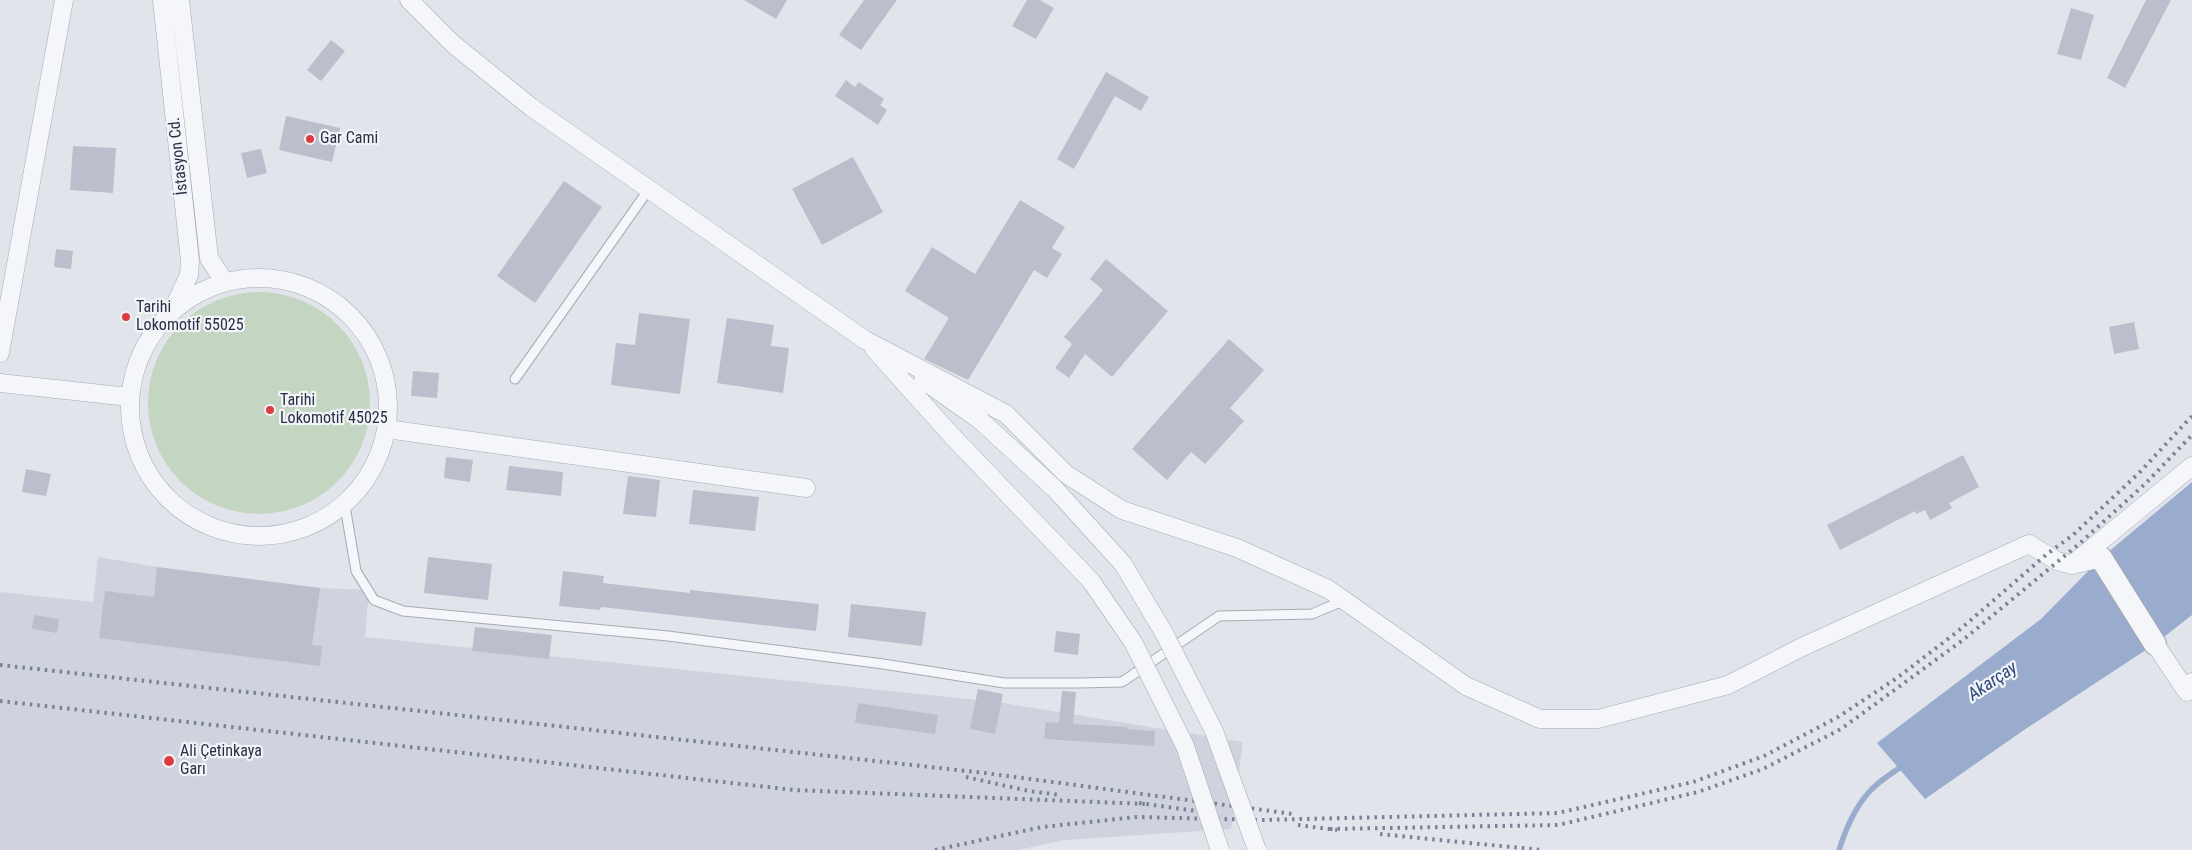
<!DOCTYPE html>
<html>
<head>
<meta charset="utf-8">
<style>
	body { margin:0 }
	canvas { display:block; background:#e2e4eb }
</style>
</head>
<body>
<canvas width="2192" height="850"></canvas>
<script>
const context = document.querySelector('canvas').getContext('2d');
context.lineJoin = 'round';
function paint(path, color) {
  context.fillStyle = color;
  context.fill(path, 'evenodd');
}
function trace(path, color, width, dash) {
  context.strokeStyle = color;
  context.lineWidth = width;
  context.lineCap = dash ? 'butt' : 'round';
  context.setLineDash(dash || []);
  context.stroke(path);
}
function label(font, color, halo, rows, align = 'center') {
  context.font = font + ' "Roboto Condensed",sans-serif';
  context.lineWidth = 4.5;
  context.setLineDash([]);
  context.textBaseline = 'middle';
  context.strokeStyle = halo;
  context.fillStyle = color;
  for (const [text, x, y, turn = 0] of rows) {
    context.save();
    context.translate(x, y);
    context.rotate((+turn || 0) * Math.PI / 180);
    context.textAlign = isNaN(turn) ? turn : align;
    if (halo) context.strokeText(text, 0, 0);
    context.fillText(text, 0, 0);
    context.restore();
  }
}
paint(new Path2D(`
	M98 557 157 567 320 588 369 590 365 637 997 702 1243 742 1231 829 1064 840 1018 850H0V592L93 602Z`), '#cfd3de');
paint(new Path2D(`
	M148 403a111 111 0 1 1 222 0a111 111 0 1 1-222 0Z`), '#c4d6c2');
paint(new Path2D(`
	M2192 482V615L2155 644 2024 730 1925 799 1877 743 2041 619 2101 558Z`), '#9aacce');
trace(new Path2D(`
	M1839 850C1846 828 1856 804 1873 788 1882 779 1894 772 1905 764`), '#9aacce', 5.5);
paint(new Path2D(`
	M744 0H787L776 19Z
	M864 0H897L861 50 839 35Z
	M1027 0H1040L1054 8 1036 39 1012 26Z
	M2146 0H2171L2125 88 2107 78Z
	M2071 8 2094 15 2081 60 2057 54Z
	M331 40 345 51 321 81 307 70Z
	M1106 72 1149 97 1141 111 1115 96 1074 169 1057 159Z
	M846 80 855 87 859 82 884 99 880 105 887 110 878 125 835 96Z
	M286 116 340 128 332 162 279 150Z
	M73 146 116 148 113 193 70 190Z
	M261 149 267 173 247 178 241 153Z
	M853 157 883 212 822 245 792 189Z
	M564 181 602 207 535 303 497 276Z
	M1020 200 1065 227 1052 248 1062 254 1047 278 1034 270 968 380 924 359 949 318 905 291 932 247 975 274Z
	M56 249 73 251 71 269 54 267Z
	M1106 259 1168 311 1112 377 1085 354 1069 378 1055 368 1072 344 1064 337 1103 290 1090 279Z
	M639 313 690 319 680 394 611 385 616 343 635 345Z
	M727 318 774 325 771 346 789 348 783 393 717 383Z
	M2134 322 2139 349 2114 354 2109 327Z
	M1229 339 1264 370 1230 408 1244 421 1205 464 1191 452 1167 480 1132 449Z
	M413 371 439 373 437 398 411 396Z
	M1963 455 1979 487 1949 503 1952 508 1930 520 1925 510 1916 514 1915 511 1840 550 1827 525Z
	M446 457 473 460 470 482 444 478Z
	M509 466 563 472 561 496 506 490Z
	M26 469 51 474 46 496 22 492Z
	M628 476 660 480 656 517 623 514Z
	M693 490 759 497 755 531 689 524Z
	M428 557 492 564 488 600 424 593Z
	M157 567 320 588 312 645 322 646 320 666 99 638 105 591 154 597Z
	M563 571 604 576 603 583 690 593V590L819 604 816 631 601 607 600 610 559 606Z
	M851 604 926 612 922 646 848 637Z
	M34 615 59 619 57 633 32 629Z
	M475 627 552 635 549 659 472 651Z
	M1056 631 1080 634 1078 655 1054 652Z
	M978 689 1003 694 995 734 970 729Z
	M1062 691 1076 692 1073 724 1127 727V729L1155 731 1154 746 1044 739 1046 722 1059 723Z
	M858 703 938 715 935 734 855 723Z`), '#bbbfcc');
const service = new Path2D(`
	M515 379 649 189
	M345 506 356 571 374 600 403 611 668 636 883 664 1004 683H1079L1122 682 1219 616 1312 614 1345 600`);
const minor = new Path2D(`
	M162 0 190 261 189 275 174 307
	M180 0 209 258 224 281
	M409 0 453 44 531 107 865 340 1006 414 1066 474 1122 510 1237 548 1328 589 1466 686 1540 719H1598L1728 685 1802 647 2029 544 2057 561 2072 565 2101 558
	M130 407a129 129 0 1 1 258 0a129 129 0 1 1-258 0Z
	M874 349 953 437
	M0 353 64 0
	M923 380 981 421
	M0 383 129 397
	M387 429 806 488
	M2074 563 2192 466
	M2155 644 2187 692 2192 682`);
const tertiary = new Path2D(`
	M2101 558 2155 644`);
trace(service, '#a6aab6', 11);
trace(minor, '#a6aab6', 19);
trace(tertiary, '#a6aab6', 24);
trace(service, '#f5f6f9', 9);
trace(minor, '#f5f6f9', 18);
trace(tertiary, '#f5f6f9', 22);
trace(new Path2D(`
	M0 665 985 773 1293 814
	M0 701 794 790 1146 804
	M966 777 1029 791 1060 795
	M1139 803 1211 813
	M1298 825 1337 830
	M1330 829 1558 825 1698 792 1763 769 1841 729 1963 640 2079 544 2146 483 2192 435
	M1380 834 1541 850
	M935 850 1042 827 1137 817 1261 820 1558 813 1693 782 1764 756 1838 717 1897 678 1957 632 2047 554 2073 535 2140 472 2192 416`), '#7a8197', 4, [2.5, 5]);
const minorBridge = new Path2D(`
	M981 421 1055 489 1123 564 1164 633 1214 731 1257 850
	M953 437 1091 581 1133 642 1185 746 1220 850`);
trace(minorBridge, '#a6aab6', 19, []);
trace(minorBridge, '#f5f6f9', 18);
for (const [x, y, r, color] of [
	[310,139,5,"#db3c3f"],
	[126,317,5,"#db3c3f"],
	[270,410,5,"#db3c3f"],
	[169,761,6,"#db3c3f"]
]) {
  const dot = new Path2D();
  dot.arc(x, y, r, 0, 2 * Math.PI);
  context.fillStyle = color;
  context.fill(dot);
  trace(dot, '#f2f4f8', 2);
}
label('16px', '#282f45', '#f2f4f8', [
	["Gar Cami",320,139],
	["Tarihi",136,308],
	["Lokomotif 55025",136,326],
	["Tarihi",280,401],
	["Lokomotif 45025",280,419],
	["Ali Çetinkaya",180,752],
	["Garı",180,770]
], 'left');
label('16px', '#282f45', '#f2f4f8', [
	["İstasyon Cd.",179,156,-96]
]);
label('italic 18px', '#2e477d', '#f2f4f8', [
	["Akarçay",1993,682,-34]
]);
</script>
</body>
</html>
